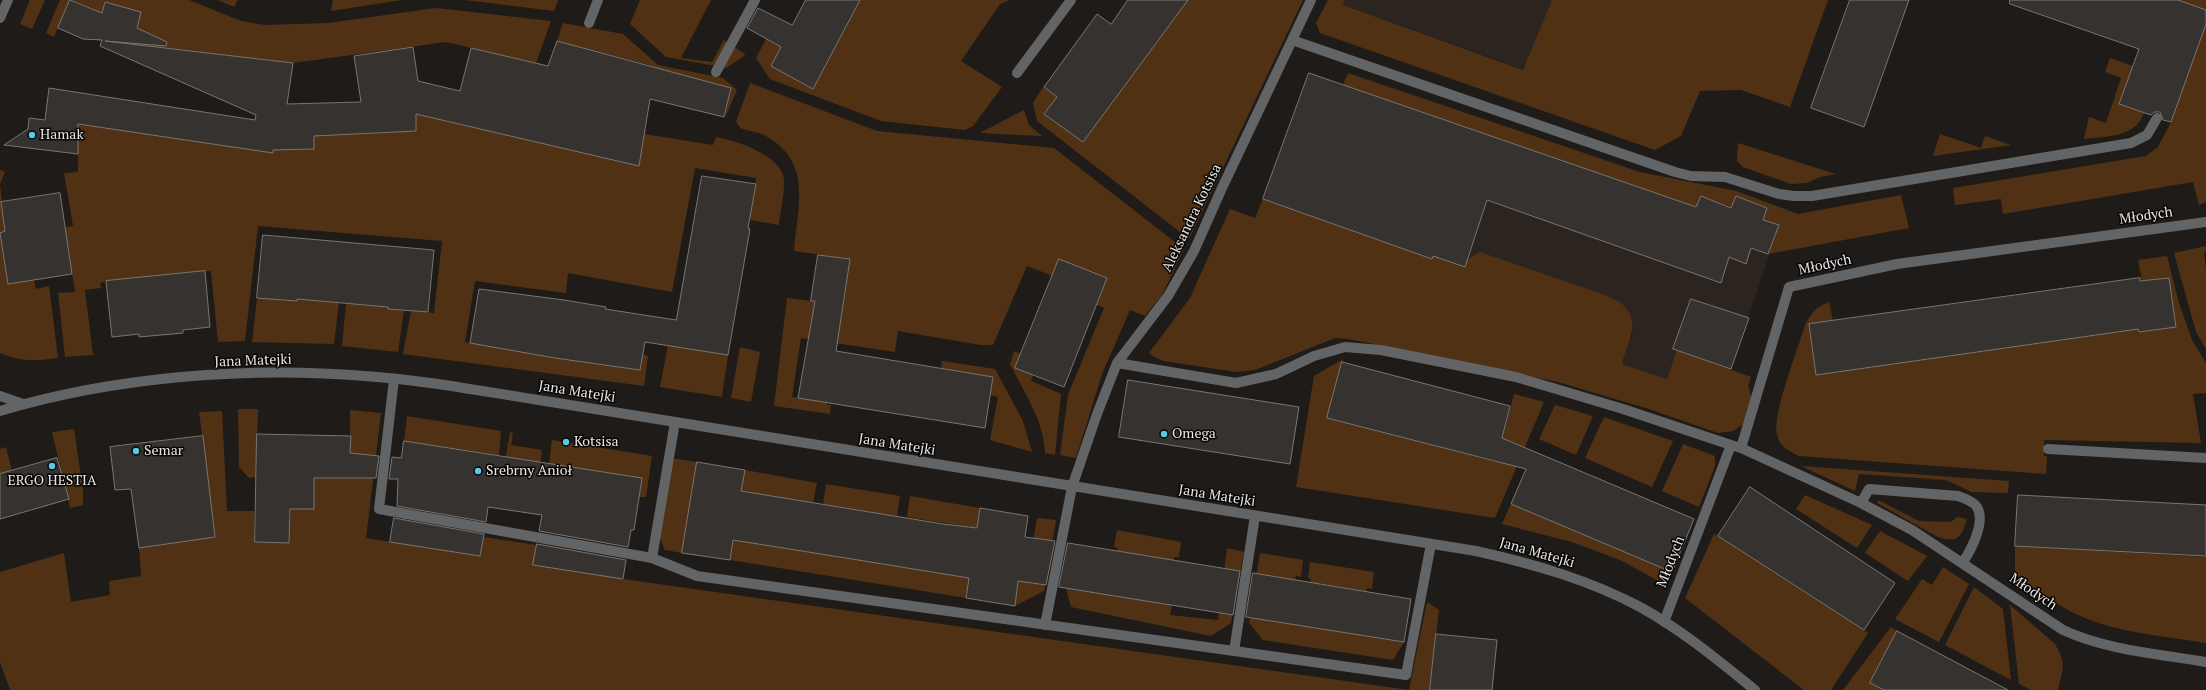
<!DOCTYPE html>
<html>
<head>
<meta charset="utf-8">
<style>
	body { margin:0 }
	canvas { display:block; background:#1e1b19 }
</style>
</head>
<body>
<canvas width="2206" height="690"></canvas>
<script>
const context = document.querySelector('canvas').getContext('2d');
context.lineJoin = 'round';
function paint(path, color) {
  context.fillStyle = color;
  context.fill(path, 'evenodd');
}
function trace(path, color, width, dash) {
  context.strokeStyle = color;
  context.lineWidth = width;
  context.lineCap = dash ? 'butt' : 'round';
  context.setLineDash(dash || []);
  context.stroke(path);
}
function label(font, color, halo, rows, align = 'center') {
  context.font = font + ' "PT Serif",serif';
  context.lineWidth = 3;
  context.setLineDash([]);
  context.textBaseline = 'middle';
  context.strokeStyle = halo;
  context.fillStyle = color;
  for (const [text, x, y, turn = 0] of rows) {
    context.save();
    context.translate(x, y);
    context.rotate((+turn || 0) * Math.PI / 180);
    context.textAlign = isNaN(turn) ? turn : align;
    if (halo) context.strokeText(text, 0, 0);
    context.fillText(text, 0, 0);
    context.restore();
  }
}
paint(new Path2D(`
	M1345 0H1793L1531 72 1343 5Z
	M1288 131 1696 208 1701 196 1731 207 1736 196 1767 208 1779 225 1731 369 1677 350 1667 379 1622 364 1633 333 1465 267 1432 259 1263 199Z`), '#2c241e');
paint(new Path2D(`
	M30 0H45L32 29 20 24Z
	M60 0H70L54 37 46 33Z
	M72 0H189L241 21 265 25 328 23 436 8 551 21 536 63 446 42 293 63 133 44 141 12 105 2 94 40 81 38 94 9Z
	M218 0H238L234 7Z
	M333 0H402L331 11Z
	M465 0H558L554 11Z
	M640 0H711L681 58 712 62 724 40 745 54 744 56 726 68 666 57 630 24Z
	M860 0H1010L1000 4 961 61 1002 87 973 126 965 130 881 121 770 79 756 58 766 39 781 47 771 66 813 89Z
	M1188 0H1303L1189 239 1037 121 1033 103 1043 87 1057 97 1044 114 1083 142Z
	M1328 0H1345L1343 5 1523 70 1552 0H1828L1790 107 1741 90 1700 91 1681 136 1655 150 1320 33 1316 23Z
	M2178 0H2206V10Z
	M563 23 623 34 658 65 723 78 737 90 725 118 731 88 669 71 652 72 650 65 557 41Z
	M2206 24V202L2199 205 2193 182 2003 214 2001 199 1955 205 1953 188 2146 156 2158 147 2171 122Z
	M2110 58 2133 66 2119 104 2144 113C2135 138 2106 136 2084 139L2089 117 2106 123 2121 78 2105 72Z
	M1348 73 1640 172 1736 191 1798 214 1901 195 1909 228 1768 254 1779 225 1763 220 1767 208 1736 196 1731 207 1701 196 1696 208 1343 85Z
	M750 83 877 131 1054 148 1184 249 1162 295 1145 316 1130 310 1102 374 1076 458 1060 455 1068 395 1104 308 1097 305 1107 278 1059 259 1053 276 1027 266 993 345H981L898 331 895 352 801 338 792 397 827 402V405H831L830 414 774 406 787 298 843 305 850 259 794 251C798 206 813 161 764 135 757 132 748 131 740 128L736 122Z
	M416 100 419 114 639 166 644 134 713 145 716 137C735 140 781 155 784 179 785 193 780 211 779 225L750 220 756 178 695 168 672 292 568 273 566 293 475 281 465 342 555 358 640 370 643 354 648 356 644 386 403 354 411 311 434 313 442 241 258 226 245 341 218 342 211 271 106 281 100 283 101 288 85 290 93 355 65 357 58 293 75 292 65 227 73 226 64 173 78 172V124L268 150 313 149 314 135 416 131Z
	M1024 110 1029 125 1042 136 980 133Z
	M1940 134 1981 148 1985 136 2011 145 1933 156Z
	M1738 143 1836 174 1820 177 1807 183 1791 184 1743 167 1737 161Z
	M0 170 5 172 0 184 5 231 0 232Z
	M1263 199 1432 259 1433 256 1465 267 1467 260 1480 252 1605 295C1611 298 1620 301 1624 306 1641 323 1627 345 1622 364L1667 379 1677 350 1751 377 1748 386 1753 401 1745 423 1733 431 1718 433 1649 409 1558 382 1349 339 1335 338 1255 370 1236 372 1164 361 1154 357 1149 353 1190 298 1230 209 1255 218Z
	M0 233 8 284 34 280 36 289 49 286 58 358C36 361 21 362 0 353Z
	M2206 246V251L2204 252 2206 271V349L2196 332 2174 253Z
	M2167 256 2179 303 2192 340 2206 363V393L2193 394 2201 443 2044 440V456H2047L2046 474 1799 456C1789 451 1780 447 1777 435 1772 414 1798 349 1805 325 1811 313 1816 307 1829 302L1833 321 1809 324 1816 375 2138 329 2139 332 2175 327 2169 278 2142 281 2138 260Z
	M257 298 297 301V298L339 302 334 344 252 342Z
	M346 303 388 307V309L404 311 398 352 342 346Z
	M668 345 728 355 722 397 660 387Z
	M740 347 760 352 751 402 731 398Z
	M1014 351 1021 354 1016 368 1033 375 1031 381 1061 394 1055 455 1045 453C1044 421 1024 392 1010 364Z
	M1343 359 1327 418 1496 462 1514 394 1544 402 1495 518 1296 487 1314 376Z
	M942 361 995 369 1023 421 1032 452 990 440 998 397 990 395 993 377 941 368Z
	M1555 405 1593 416 1576 455 1539 439Z
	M238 409H258L256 477 249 478 239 467Z
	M350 410 381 413 366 538 480 556 483 537 537 545 534 565 623 579 1409 690 1427 602 1439 610 1430 690H10L0 662V572L64 553 71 602 110 595 109 581 141 576 139 548 170 543 208 478 199 412 222 411 227 511H254V542L289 543 291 509H314V478H350Z
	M407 416 501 431 499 455 404 441Z
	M1604 417 1673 441 1652 487 1585 458Z
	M74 429 83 491V505L70 508 52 432Z
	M510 432 513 433 511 445 542 450 538 480 542 497 539 515 491 507 500 491Z
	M552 440 652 456 646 497H639L642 479 549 464Z
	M1683 444 1715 456V466L1699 507 1662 491Z
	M6 447 12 471 0 474V449Z
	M671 458 697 462 682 553 665 550 660 538Z
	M1801 466 2009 481 2008 493 1972 492 1946 480 1859 474 1855 491Z
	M745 470 817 483 813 503 741 491Z
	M826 484 900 496 897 516 823 504Z
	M1805 495 1872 525 1857 548 1796 509Z
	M910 496 980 508 977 528 907 517Z
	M1878 500 1919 521 1951 522 1957 517 1967 519C1962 536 1958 544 1938 537L1877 503Z
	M1511 504 1672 572 1666 585 1620 560 1572 542 1502 524Z
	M1037 518 1056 520 1044 591 1015 606 1020 571H1028Z
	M1117 530 1181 542 1179 557H1174V560L1117 551 1118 548 1114 547Z
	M1880 531 1927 556 1908 581 1865 553Z
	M1714 534 1868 633 1831 690H1804L1685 598Z
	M733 540 969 578 966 598 730 560Z
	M2015 546 2206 557V643C2164 636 2118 633 2078 615 2058 606 2032 588 2015 574Z
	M1227 548 1244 552 1231 623 1211 636 1071 607 1066 588 1172 605 1170 615 1218 620Z
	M1260 553 1303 560 1301 577 1296 576 1295 580 1266 576 1259 619 1404 642 1393 660 1263 640 1249 623Z
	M1310 562 1374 572 1372 589 1367 588 1366 591 1310 582 1311 579 1308 578Z
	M1943 567 1969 584 1939 642 1895 619 1922 579 1932 585Z
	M1974 587 2003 609 2011 680 1945 645Z
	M2010 605 2055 644C2067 665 2063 668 2058 690H2031L2019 684Z
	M1891 627 1897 631 1870 682 1884 690H1843Z`), '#513114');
const building = new Path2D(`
	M70 0 102 13 105 2 141 12 137 28 167 42 166 46 105 41 293 63 287 104 361 102 354 56 413 47 418 81 460 91 471 48 548 66 557 41 731 88 724 117 650 99 639 166 416 114V131L314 136V149L273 150V153L78 124V154L4 145 28 129 29 118 45 120 49 88 255 120 256 115 100 46 102 40 83 39 58 28Z
	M806 0H860L813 89 771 66 781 47 747 28 758 8 792 25Z
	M1128 0H1188L1083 142 1044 114 1057 97 1044 87 1097 14 1111 24Z
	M1850 0H1909L1864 127 1811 108Z
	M2010 0H2178L2206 10V24L2171 122 2163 120 2160 112H2154L2151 115 2119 104 2139 49 2010 4Z
	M1309 73 1696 207 1701 196 1731 208 1736 196 1767 208 1763 220 1779 225 1768 254 1751 248 1746 264 1729 257 1721 283 1487 200 1465 267 1433 256 1432 259 1263 199Z
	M702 176 756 184 748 228 750 229 728 355 645 342 640 370 555 358 470 343 479 289 564 300 606 307 605 309 676 320Z
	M60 193 72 274 8 284 0 233 5 231 1 202Z
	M263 235 434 250 428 312 388 309V307L297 299V301L257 298Z
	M818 255 850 259 836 351 993 377 985 428 798 398 815 301H811Z
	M1059 259 1107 278 1064 387 1015 368Z
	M205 271 210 327 183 330V333L139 337V334L112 337 106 281Z
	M2140 278V281L2169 278 2176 327 2139 332 2138 329 1816 375 1809 324Z
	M1691 299 1749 318 1731 369 1673 349Z
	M1342 362 1510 406 1502 438 1694 519 1672 572 1511 504 1526 469 1327 418Z
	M1128 380 1299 407 1290 464 1119 437Z
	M257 434 351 436 350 453 379 456 376 478H314V509H290L289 543 255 542Z
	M203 436 215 537 139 548 131 489 115 490 110 447Z
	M404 441 642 478 634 530H631L628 547 539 531 542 515 488 507 486 522 397 506 398 479H389L392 457 401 458Z
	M57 458 69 499 0 519V474Z
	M697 462 745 470 741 491 943 524 977 528 980 508 1028 516 1025 537 1055 541 1046 585 1018 581 1015 606 966 598 969 578 852 559 733 540 730 560 682 553Z
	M1750 487 1895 583 1864 630 1718 536Z
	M2018 495 2206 505V556L2015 546Z
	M394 518 484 534 480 556 390 542Z
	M1068 543 1240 571 1233 615 1059 587Z
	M537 544 626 560 623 579 533 565Z
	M1253 573 1411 599 1404 642 1246 617Z
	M1897 631 2008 690H1884L1870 683Z
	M1436 634 1497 640 1492 690H1430Z`);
paint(building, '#363230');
trace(building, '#797572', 1);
trace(new Path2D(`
	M589 23 598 0
	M1292 40 1675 172 1691 176 1725 177 1779 194 1794 196H1812L2131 143 2147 135 2157 118
	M716 72 755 0
	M1017 73 1071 0
	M1117 363 1236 383 1276 374 1314 356 1345 347 1381 350 1516 377 1623 409 1731 445
	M394 379 379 509 652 558 697 576 1406 675 1431 544
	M1741 448 1861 503 1869 489 1958 496C1964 498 1973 501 1977 507 1986 522 1971 550 1963 562
	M2048 449 2206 458
	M1861 503 1912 530 2063 630C2106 650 2159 654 2206 662
	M652 558 675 422
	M1664 622 1731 445 1741 448 1789 287 1897 264 2206 222
	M1045 625 1072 487 1097 414 1117 363 1168 296 1194 251 1222 188 1311 0
	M1234 651 1255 516`), '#626465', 10);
trace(new Path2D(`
	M0 18 8 0
	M0 396 23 404
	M0 411C113 377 248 366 365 376 425 380 485 392 545 401L1476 551C1534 564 1590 580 1642 608 1683 631 1719 661 1755 690`), '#626465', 10);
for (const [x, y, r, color] of [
	[32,135,4,"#59c8e5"],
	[1164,434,4,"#59c8e5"],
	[566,442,4,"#59c8e5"],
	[136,451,4,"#59c8e5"],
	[52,466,4,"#59c8e5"],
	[478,471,4,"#59c8e5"]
]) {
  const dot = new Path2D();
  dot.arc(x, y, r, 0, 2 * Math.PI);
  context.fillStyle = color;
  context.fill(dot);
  trace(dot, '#070605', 1.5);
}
label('14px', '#e8e6e4', '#070605', [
	["Hamak",40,135],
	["Omega",1172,434],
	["Kotsisa",574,442],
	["Semar",144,451],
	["Srebrny Anioł",486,471],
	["ERGO HESTIA",52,481,"center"]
], 'left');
label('14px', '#e8e6e4', '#070605', [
	["Młodych",2146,216,-8],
	["Aleksandra Kotsisa",1192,218,-64],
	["Młodych",1825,265,-12],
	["Jana Matejki",253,361,-2],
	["Jana Matejki",577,392,9],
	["Jana Matejki",897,445,9],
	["Jana Matejki",1217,496,9],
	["Jana Matejki",1537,553,16],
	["Młodych",1671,562,-69],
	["Młodych",2033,592,34]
]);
</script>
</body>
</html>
